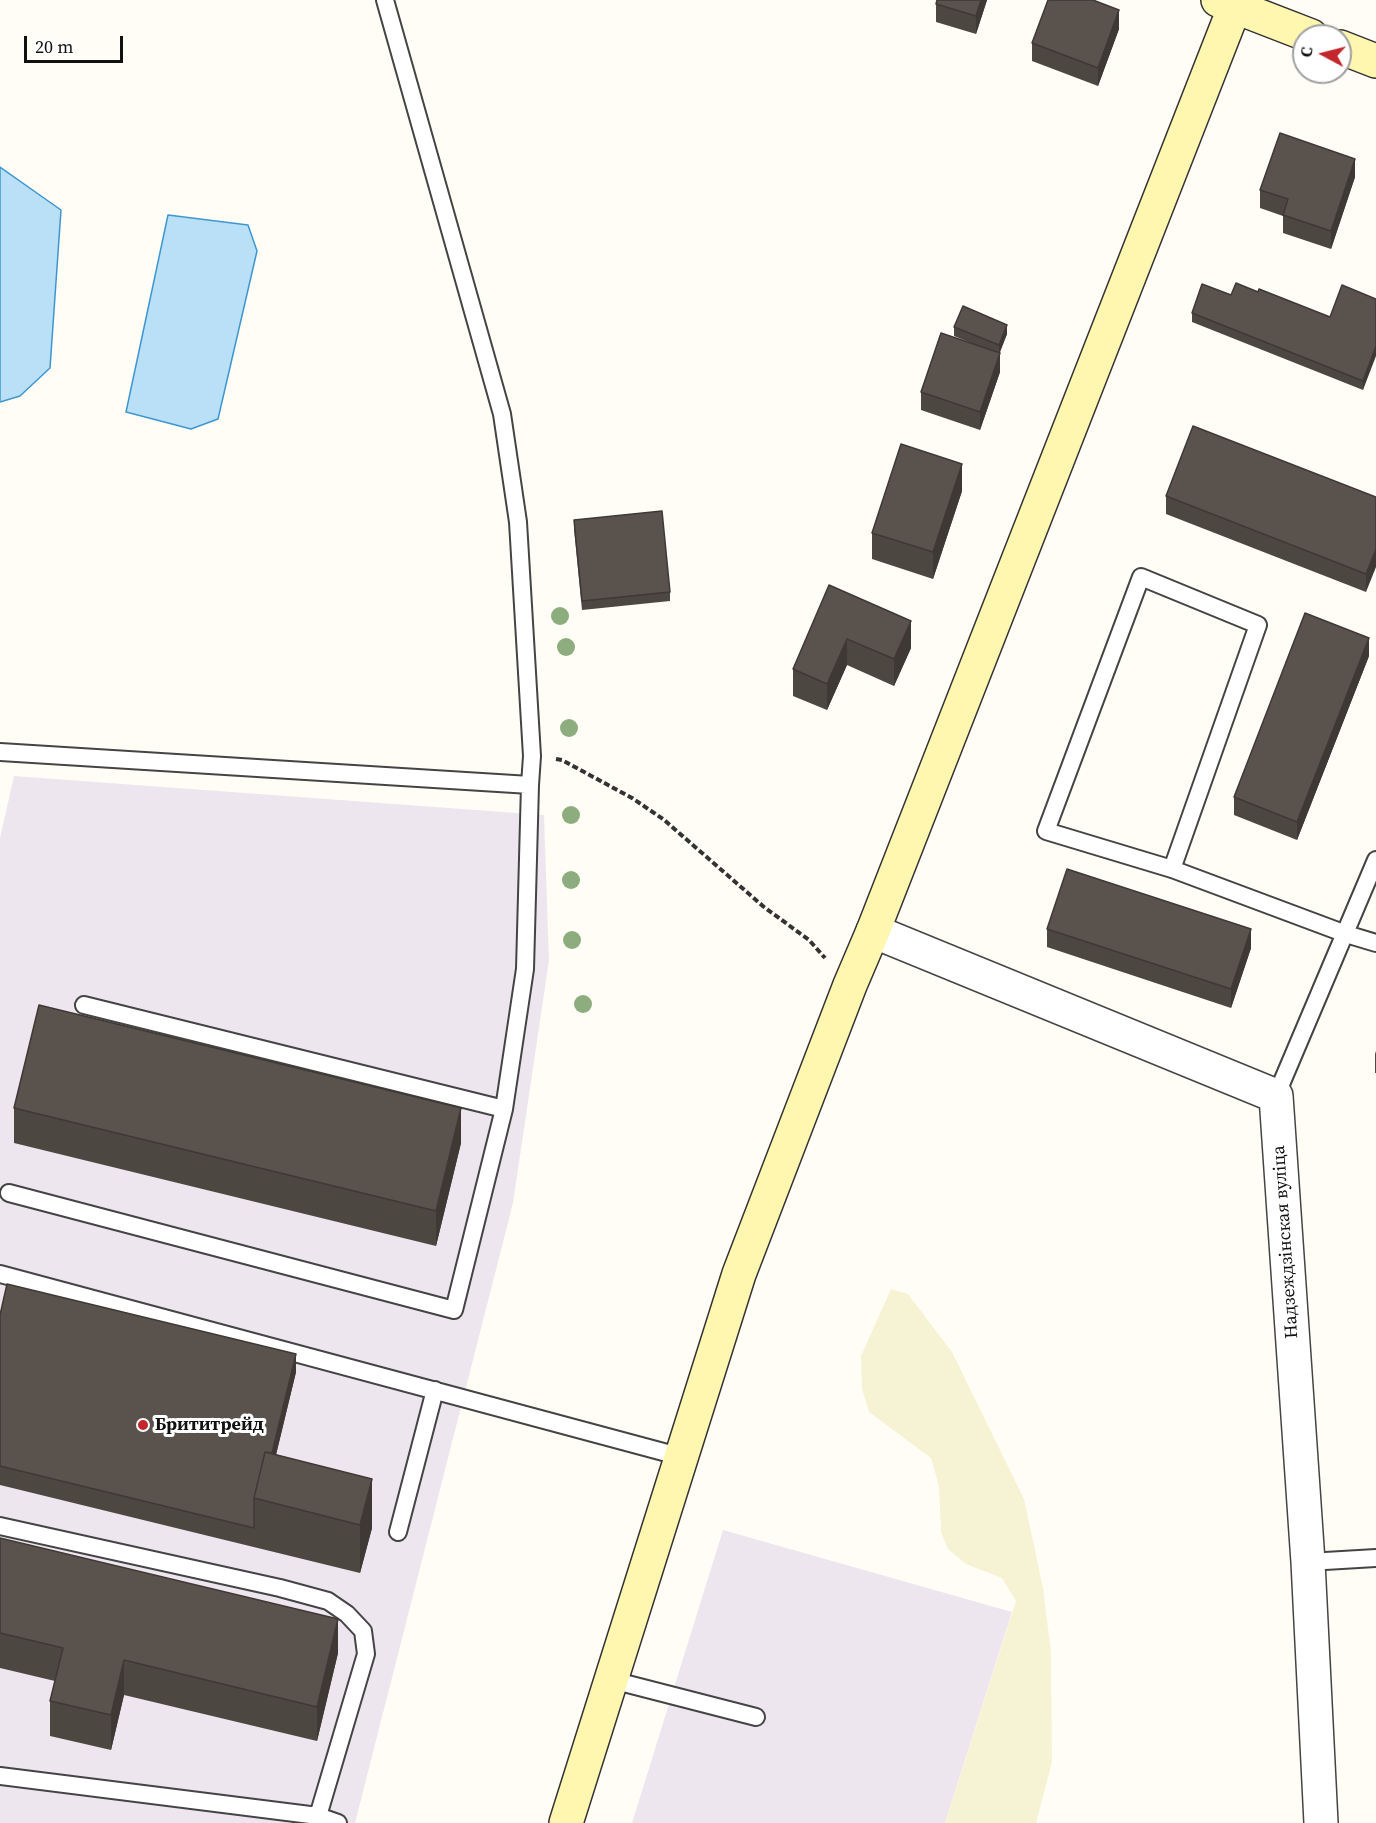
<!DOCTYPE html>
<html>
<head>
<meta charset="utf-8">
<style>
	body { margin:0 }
	#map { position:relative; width:1376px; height:1823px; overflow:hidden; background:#fffdf5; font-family:"Source Serif 4",serif }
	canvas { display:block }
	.north { position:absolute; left:1292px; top:24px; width:60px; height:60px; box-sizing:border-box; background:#fff; border:2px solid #a0a0a0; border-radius:50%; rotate:277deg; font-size:16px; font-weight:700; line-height:24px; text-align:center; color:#111 }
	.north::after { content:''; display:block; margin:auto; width:21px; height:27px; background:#c4262e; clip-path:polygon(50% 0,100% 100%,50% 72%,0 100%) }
	.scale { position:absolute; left:24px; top:36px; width:99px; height:27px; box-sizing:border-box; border:3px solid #111; border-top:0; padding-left:8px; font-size:18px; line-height:21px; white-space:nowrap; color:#111; -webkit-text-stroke:4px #fff; paint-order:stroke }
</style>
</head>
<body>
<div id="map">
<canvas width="1376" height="1823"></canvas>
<div class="north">С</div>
<div class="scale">20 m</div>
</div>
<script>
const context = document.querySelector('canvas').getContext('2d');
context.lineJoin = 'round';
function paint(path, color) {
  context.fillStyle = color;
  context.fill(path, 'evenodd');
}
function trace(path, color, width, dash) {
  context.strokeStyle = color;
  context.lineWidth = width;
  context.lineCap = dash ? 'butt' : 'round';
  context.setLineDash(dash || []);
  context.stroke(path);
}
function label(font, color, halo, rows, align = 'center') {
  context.font = font + ' "Source Serif 4",serif';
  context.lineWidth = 6;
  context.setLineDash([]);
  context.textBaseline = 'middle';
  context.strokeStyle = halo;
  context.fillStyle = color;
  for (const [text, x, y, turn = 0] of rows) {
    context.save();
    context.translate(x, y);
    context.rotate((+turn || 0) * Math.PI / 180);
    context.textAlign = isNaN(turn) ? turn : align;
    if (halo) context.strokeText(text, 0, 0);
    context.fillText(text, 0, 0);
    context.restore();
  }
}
paint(new Path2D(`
	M14 776 544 815 549 960 513 1203 355 1823H0V838Z
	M723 1530 1012 1612 945 1823H632Z`), '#eee6ef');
paint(new Path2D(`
	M891 1289 908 1294 952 1352 1024 1499 1043 1588 1051 1652 1052 1762 1036 1823H945L1016 1601 1002 1578 966 1564 948 1549 941 1532 939 1486 931 1458 869 1412 862 1389 861 1356Z`), '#f6f3d4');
const water = new Path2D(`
	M0 167 61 210 50 368 20 396 0 402Z
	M168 215 248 225 257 251 218 419 191 429 126 412Z`);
paint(water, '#b9e0f7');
trace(water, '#3f96cf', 1.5);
const lane = new Path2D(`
	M0 752 530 785
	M1172 869 1258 625 1141 577 1046 831 1172 869 1346 934 1376 943
	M84 1005 504 1109
	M1276 1096 1376 860
	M9 1193 454 1310 504 1109 525 969 530 785 532 756 518 522 502 414 385 0
	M0 1274 682 1457
	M0 1526 280 1588 328 1601 347 1614 363 1631 366 1654 318 1816
	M398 1532 435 1390
	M1308 1562 1376 1558
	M612 1680 756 1717
	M0 1776 318 1816 338 1823`);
const street = new Path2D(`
	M873 931 1276 1096 1308 1562 1321 1823`);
const secondary = new Path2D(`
	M1218 0 1311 36
	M1340 47 1376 61
	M566 1823 739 1274 850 985 873 931 1235 6`);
trace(lane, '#444', 20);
trace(street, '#444', 36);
trace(secondary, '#333', 36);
trace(new Path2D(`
	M556 759 562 760 632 798 663 819 764 907 809 940 825 958`), '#333', 4, [6, 3]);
trace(lane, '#fff', 16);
trace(street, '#fff', 33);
trace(secondary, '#fff6b0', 33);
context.fillStyle = '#8dad7f';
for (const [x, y] of [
	[560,616],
	[566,647],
	[569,728],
	[571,815],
	[571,880],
	[572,940],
	[583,1004]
]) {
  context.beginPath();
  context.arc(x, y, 9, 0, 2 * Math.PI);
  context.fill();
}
paint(new Path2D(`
	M987 0 976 34 936 22V4Z
	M1119 29 1098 86 1032 61V43Z
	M1355 177 1331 249 1283 233V216L1260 208V190Z
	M1258 292 1330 317 1376 299 1363 390 1192 322V313L1231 295Z
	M954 327 1007 334 999 353 1000 372 980 430 921 410V392L976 345 954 336Z
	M962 491 933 579 872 559V533Z
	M1166 496 1376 497 1366 592 1166 514Z
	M574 520 670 592V601L582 610 574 529Z
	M829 585 911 648 894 686 847 665 827 710 793 696V669Z
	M1369 656 1297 840 1234 815V797Z
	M1047 929 1251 948 1231 1008 1047 947Z
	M1376 1051V1073H1375V1054Z
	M14 1108 461 1143 436 1246 14 1143Z
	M0 1315 296 1372 276 1454 372 1528 360 1573 0 1485Z
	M0 1538 338 1653 317 1741 124 1695 111 1750 50 1736V1701L55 1681 0 1668Z`), '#4d4742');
paint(new Path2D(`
	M981 0H987L976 34V16Z
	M1119 10V29L1098 86V68Z
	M1355 159V177L1331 249V231Z
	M1007 325V334L999 355V345Z
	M1376 346V356L1363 390V381Z
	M1000 353V372L980 430V412Z
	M962 464V491L933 579V552Z
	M1376 549V567L1366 592V574Z
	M911 621V648L894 686V659Z
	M1369 638V656L1297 840V822Z
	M847 639V665L827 710V684Z
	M1251 929V948L1231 1008V989Z
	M461 1108V1143L436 1246V1211Z
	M296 1354V1372L265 1501 260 1500Z
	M372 1479V1528L360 1573V1525Z
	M338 1619V1653L317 1741V1707Z
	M124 1660V1695L111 1750V1715Z`), '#3f3936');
const building = new Path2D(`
	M937 0H981L976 16 936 4Z
	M1048 0H1093L1119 10 1098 68 1032 43Z
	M1280 133 1355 159 1331 231 1283 215 1288 199 1260 190Z
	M1236 283 1258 292 1259 289 1330 317 1342 285 1376 299V346L1363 381 1192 313 1202 284 1231 295Z
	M963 306 1007 325 999 345 954 327Z
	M941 333 1000 353 980 412 921 392Z
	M1193 426 1376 497V549L1366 574 1166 496Z
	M901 444 962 464 933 552 872 533Z
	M662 511 670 592 582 601 574 520Z
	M829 585 911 621 894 659 847 639 827 684 793 669Z
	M1305 613 1369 638 1297 822 1234 797Z
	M1067 869 1251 929 1231 989 1047 929Z
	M39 1005 461 1108 436 1211 14 1108Z
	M7 1284 296 1354 272 1453 265 1452 254 1498V1528L0 1466V1315Z
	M265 1452 372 1479 360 1525 254 1498Z
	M0 1538 338 1619 317 1707 124 1660 111 1715 50 1701 63 1648 0 1633Z`);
paint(building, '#5a524d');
trace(building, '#3f3936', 1.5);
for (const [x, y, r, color] of [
	[143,1425,6,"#c4262e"]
]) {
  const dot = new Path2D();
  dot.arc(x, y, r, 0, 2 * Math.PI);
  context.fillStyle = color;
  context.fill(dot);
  trace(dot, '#fff', 2);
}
label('18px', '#111', '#fff', [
	["Надзеждзінская вуліца",1286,1242,-94]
]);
label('bold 18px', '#111', '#fff', [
	["Брититрейд",155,1425]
], 'left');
</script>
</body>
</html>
